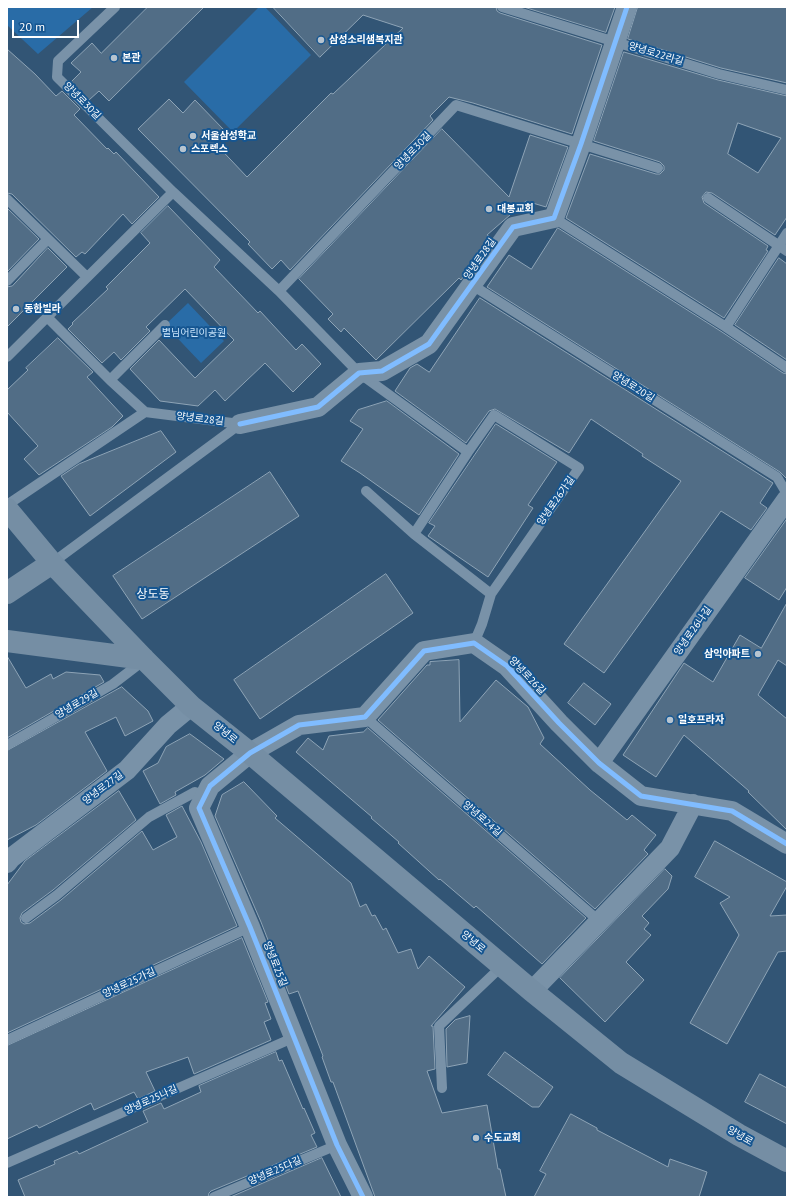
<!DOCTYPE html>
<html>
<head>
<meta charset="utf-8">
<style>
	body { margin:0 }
	#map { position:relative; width:794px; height:1204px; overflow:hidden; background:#325575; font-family:"PT Sans",sans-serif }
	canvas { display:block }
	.frame { position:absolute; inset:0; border:8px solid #fff; pointer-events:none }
	.scale { position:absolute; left:12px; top:20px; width:67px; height:18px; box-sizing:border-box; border:2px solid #fff; border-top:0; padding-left:5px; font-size:12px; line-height:14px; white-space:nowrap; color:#fff; -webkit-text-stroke:3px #165691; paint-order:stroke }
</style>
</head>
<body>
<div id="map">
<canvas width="794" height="1204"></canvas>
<div class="frame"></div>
<div class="scale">20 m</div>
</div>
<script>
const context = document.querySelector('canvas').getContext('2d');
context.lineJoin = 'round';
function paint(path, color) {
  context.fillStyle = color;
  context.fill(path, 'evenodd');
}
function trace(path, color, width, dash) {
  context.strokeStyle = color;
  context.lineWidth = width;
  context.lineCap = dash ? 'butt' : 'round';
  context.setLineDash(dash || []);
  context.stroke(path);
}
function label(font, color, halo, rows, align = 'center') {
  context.font = font + ' "PT Sans","Noto Sans KR",sans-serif';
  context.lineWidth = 4;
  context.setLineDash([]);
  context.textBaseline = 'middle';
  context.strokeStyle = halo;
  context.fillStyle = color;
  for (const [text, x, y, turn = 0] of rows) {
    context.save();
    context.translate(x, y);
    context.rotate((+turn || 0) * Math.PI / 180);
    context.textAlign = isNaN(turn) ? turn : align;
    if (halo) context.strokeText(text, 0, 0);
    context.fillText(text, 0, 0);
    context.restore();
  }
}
paint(new Path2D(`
	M7 7H93L38 54 7 25Z
	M259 7H265L311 55 233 132 184 82Z
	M188 303 224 341 201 363 165 325Z`), '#296ca7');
const building = new Path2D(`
	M148 7H204L109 101 99 91 89 100 71 82 81 72 71 63 92 43 101 53Z
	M273 7H496L497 11 500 13 602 45 572 134 473 103 449 97 430 116 433 120 290 270 281 260 272 269 248 244 250 242 138 129 169 99 183 113 195 100 224 130 213 141 247 177 331 93 333 94 403 28 363 15 320 57Z
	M524 7H615L606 32Z
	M638 7H787V83L721 68 628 39Z
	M7 49 35 74 56 96 62 91 80 109 74 115 107 149 108 148 114 154 116 152 159 197 132 224 123 214 85 254 82 252 76 257 12 194 7 193Z
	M624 52 718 80 787 96V217L775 235 712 193 706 192 702 197 704 203 768 246 766 250 768 251 724 318 566 218 590 154 656 174H660L664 170V166L660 162 594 141ZM738 123 781 138 758 173 728 154Z
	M442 129 509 197 530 135 568 147 546 207 526 201 487 235 490 237 487 240 488 241 461 280 459 278 376 360 344 328 341 332 328 319 333 314 299 279Z
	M168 206 220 260 214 267 258 313 260 311 296 350 302 344 321 364 293 392 265 363 225 401 215 390 198 406 160 401 130 369 159 340 195 378 234 340 185 289 146 327 150 331 121 360 114 352 102 363 68 329 73 324 72 323 108 289 106 287 150 243 141 233Z
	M7 208 39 239 7 272Z
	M558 228 722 332 783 373 787 374V479L780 472 487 287 509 255 531 269Z
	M48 248 67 267 7 327V287L12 286Z
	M779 258 787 264V360L735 325Z
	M480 298 773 483 760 503 767 508 751 530 721 511 604 673 564 644 681 481 642 456 643 454 591 419 569 453 495 409 489 411 466 443 395 391 410 368 417 364 429 372Z
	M58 338 93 372 87 377 123 416 112 427 39 475 24 459 38 446 7 412V390L28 370 26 368Z
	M387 401 459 454 419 515 360 473 341 461 363 429 350 421 358 410Z
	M496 424 557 462 528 505 533 508 488 577 428 536 435 526 429 523Z
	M161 431 176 452 90 516 61 476 79 464Z
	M270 472 299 516 142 619 113 576Z
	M787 519V587L779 600 745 578Z
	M386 574 413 613 260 719 234 680Z
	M787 603V666L778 660 758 695 787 719V830L748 792 749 791 684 735 656 777 623 755 684 663 713 682 740 635 761 648Z
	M7 656 26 688 51 674 53 679 66 672 100 675 104 682 7 738Z
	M459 660 460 722 496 680 528 707 544 738 540 744 590 790 627 820 632 815 656 835 644 850 648 854 595 909 378 720 427 665H430V662Z
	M584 683 611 704 595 725 568 703Z
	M122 687 148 711 153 721 125 736 116 717 85 732 107 771 36 825 7 840V751Z
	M368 728 586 918 542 964 476 906 474 908 440 879 439 880 398 843 399 842 371 818 372 817 296 752 308 738 323 750 329 736 363 732Z
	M190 734 224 759 205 775 175 792 176 795 160 804 143 771 158 763 166 747Z
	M244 782 277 816 275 818 351 883 360 907 366 904 372 916 375 915 383 930 386 928 398 953 411 949 418 969 429 956 465 987 431 1026H433L435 1069 427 1071 442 1113 487 1105 498 1169H500L506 1197H375L333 1082H331L322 1057 323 1056 298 991 289 994 261 922 215 816 222 795Z
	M119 791 136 820 53 890 22 913 20 918 21 922 24 924 30 923 61 900 142 831 153 850 177 837 166 815 182 806 201 842 237 926 7 1033V885L25 861Z
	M715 841 787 882V886L770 916 787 915V951L778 952 727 1044 690 1023 739 935 720 903 730 897 695 877Z
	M665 869 672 876 668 889 642 916 649 923 644 929 651 935 626 962 644 980 605 1022 560 978Z
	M242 938 268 1002 265 1003 271 1019 264 1022 271 1040 194 1074 188 1057 146 1072 155 1091 138 1099 134 1092 94 1110 91 1103 39 1128 37 1125 7 1139V1046Z
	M470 1016 467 1063 447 1067 446 1029 455 1020Z
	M276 1052 279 1061 282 1060 303 1109 304 1108 315 1133 311 1135 317 1147 211 1191 209 1193 208 1197H25L18 1180 55 1164 54 1161 77 1151 79 1154 148 1122 143 1111 161 1103 164 1109 201 1092 199 1086Z
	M505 1052 553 1087 539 1107H532L488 1075Z
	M760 1074 787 1088V1124L745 1102Z
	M571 1114 597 1128V1130L668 1167 670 1159 707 1172 699 1197H534L546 1174 540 1171Z
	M322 1158 341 1197H231Z`);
paint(building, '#516d86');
trace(building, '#8ea4b6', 1);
trace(new Path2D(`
	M115 7 58 61 57 77 173 192 279 291 359 373 468 452
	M502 7 719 74 787 90
	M708 198 787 251
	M7 199 87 277
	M554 218 726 327 787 368
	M7 281 48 239
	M472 285 777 477 787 494
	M279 291 456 105 658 168
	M47 317 110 380 145 412
	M726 327 787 233
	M7 357 173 192
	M110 380 165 325
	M366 491 414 534 491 594
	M7 505 145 412 240 424
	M414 534 468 452 494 415 579 468 491 594 482 624 474 643
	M52 563 240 424
	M365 717 599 921
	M7 745 113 684 143 661
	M26 918 57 895 149 817 195 792 205 797
	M7 1040 250 927
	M442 1088 439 1026 502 966
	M7 1163 295 1037
	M214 1197 337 1145`), '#7992a8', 10);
trace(new Path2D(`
	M240 424 318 407 359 373 382 371 429 344 513 227 554 218 581 144 627 7
	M599 763 787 499
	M7 863 11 858 127 770 168 725 191 706
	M532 991 670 848 693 804
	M363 1197 337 1145 250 927 199 808 210 786 250 753 299 725 365 717 424 651 474 643 507 666 559 723 599 763 641 796 732 811 787 844`), '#7992a8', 20);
trace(new Path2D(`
	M7 509 52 563 144 659 191 706 250 753 532 991 621 1063 739 1135 787 1161
	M7 593 52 563
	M7 641 144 659`), '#758ea4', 22);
trace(new Path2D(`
	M240 424 318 407 359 373 382 371 429 344 513 227 554 218 581 144 627 7
	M363 1197 337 1145 250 927 199 808 210 786 250 753 299 725 365 717 424 651 474 643 507 666 559 723 599 763 641 796 732 811 787 844`), '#80bcff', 5);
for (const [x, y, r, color] of [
	[321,40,4,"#b7c4cf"],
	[114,58,4,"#b7c4cf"],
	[193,136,4,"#b7c4cf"],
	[183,149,4,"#b7c4cf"],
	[489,209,4,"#b7c4cf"],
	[16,309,4,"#b7c4cf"],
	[758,654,4,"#b7c4cf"],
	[670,720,4,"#b7c4cf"],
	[476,1138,4,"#b7c4cf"]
]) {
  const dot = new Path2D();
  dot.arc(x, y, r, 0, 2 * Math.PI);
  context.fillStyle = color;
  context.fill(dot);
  trace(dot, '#165691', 1.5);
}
label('bold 10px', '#fff', '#165691', [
	["삼성소리샘복지관",329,40],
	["본관",122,58],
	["서울삼성학교",201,136],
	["스포렉스",191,149],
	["대봉교회",497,209],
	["동한빌라",24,309],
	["삼익아파트",750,654,"right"],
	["일호프라자",678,720],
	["수도교회",484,1138]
], 'left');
label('10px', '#fff', '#165691', [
	["양녕로22라길",656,54,17],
	["양녕로30길",82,101,45],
	["양녕로30길",413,151,-46],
	["양녕로28길",480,259,-55],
	["양녕로20길",633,387,32],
	["양녕로28길",200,419,7],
	["양녕로26가길",556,501,-55],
	["양녕로26나길",693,631,-55],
	["양녕로26길",527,676,46],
	["양녕로29길",77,704,-30],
	["양녕로",225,733,39],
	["양녕로27길",103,788,-37],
	["양녕로24길",482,819,41],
	["양녕로",473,942,40],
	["양녕로25길",275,964,68],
	["양녕로25가길",129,983,-25],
	["양녕로25나길",151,1100,-24],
	["양녕로",740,1136,30],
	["양녕로25다길",275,1171,-23]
]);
label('10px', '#cae5fc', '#165691', [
	["별님어린이공원",194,333]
]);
label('12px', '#fff', '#165691', [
	["상도동",153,595]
]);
</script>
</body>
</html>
